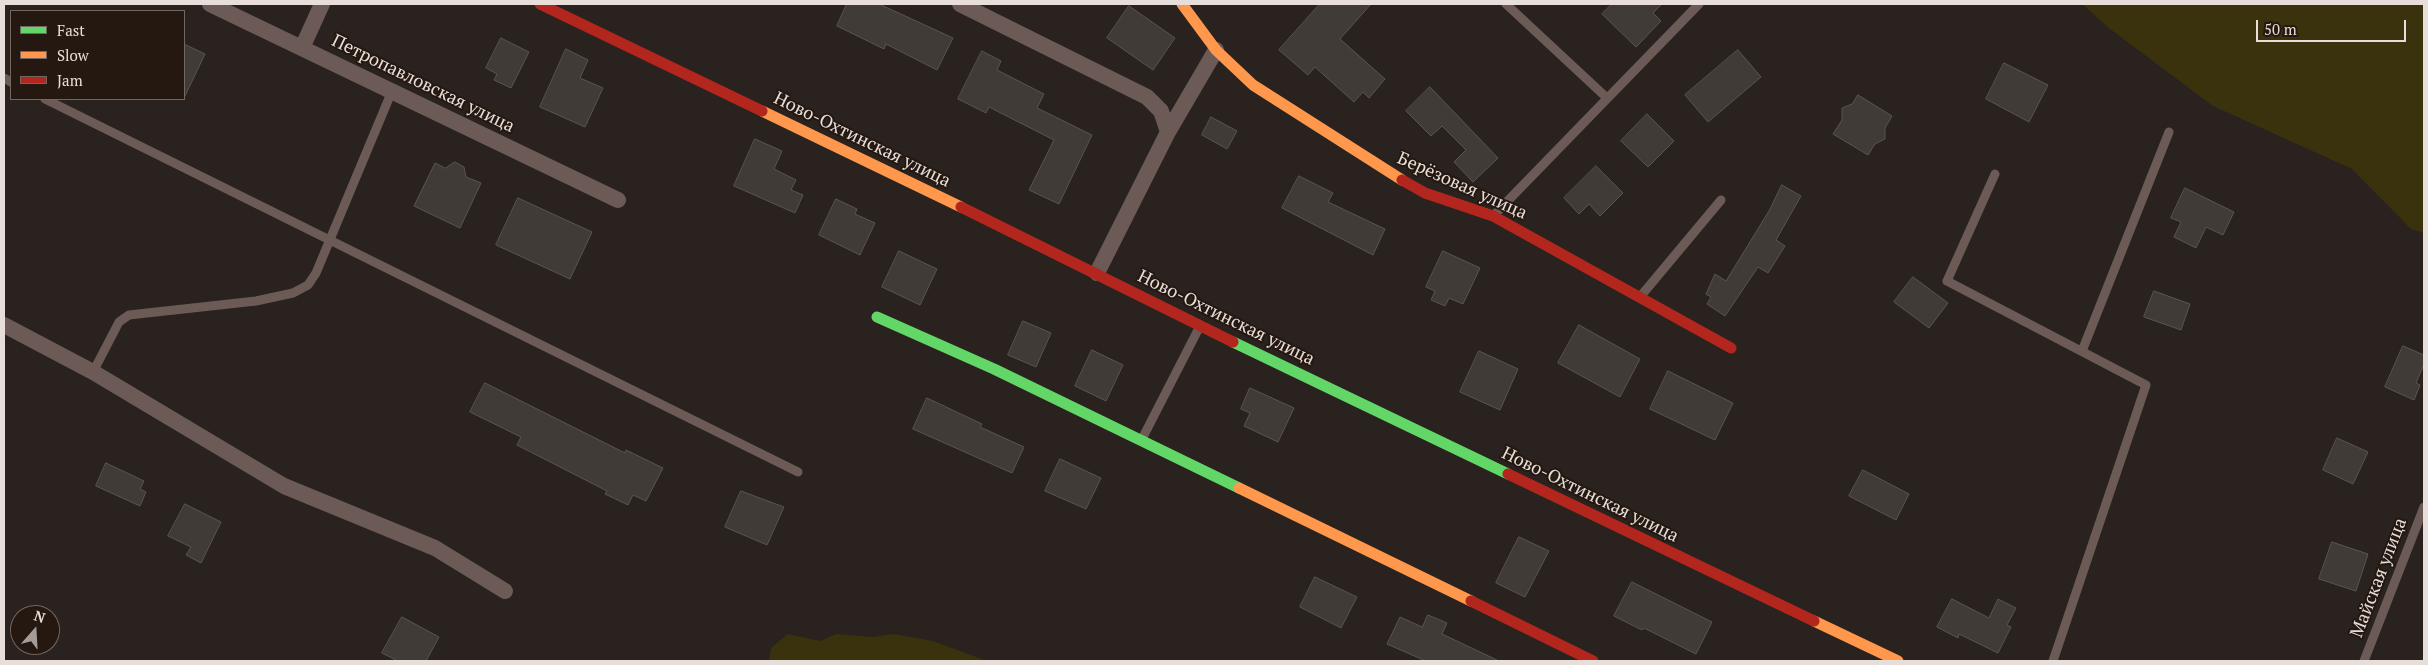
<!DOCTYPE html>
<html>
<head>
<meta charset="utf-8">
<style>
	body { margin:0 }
	#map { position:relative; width:2428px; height:665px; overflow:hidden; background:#29221e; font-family:"PT Serif",serif }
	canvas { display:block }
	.frame { position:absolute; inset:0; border:5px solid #e7ded9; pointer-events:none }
	.legend { position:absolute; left:10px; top:10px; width:175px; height:90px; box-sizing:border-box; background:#241810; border:1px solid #726760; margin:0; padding:6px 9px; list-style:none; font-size:15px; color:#e7ded9 }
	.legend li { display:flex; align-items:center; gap:10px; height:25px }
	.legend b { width:25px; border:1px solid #726760 }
	.north { position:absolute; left:10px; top:605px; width:50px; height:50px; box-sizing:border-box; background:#241810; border:1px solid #726760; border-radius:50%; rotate:19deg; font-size:14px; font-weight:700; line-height:20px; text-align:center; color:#e7ded9 }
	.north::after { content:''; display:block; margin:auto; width:18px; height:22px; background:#a49c98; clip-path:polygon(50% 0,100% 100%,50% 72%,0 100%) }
	.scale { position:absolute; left:2256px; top:20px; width:150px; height:22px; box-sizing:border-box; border:2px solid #e7ded9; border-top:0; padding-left:6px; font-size:15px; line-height:18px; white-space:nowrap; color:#e7ded9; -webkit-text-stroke:4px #241810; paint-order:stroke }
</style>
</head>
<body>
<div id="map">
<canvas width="2428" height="665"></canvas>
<div class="frame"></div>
<ul class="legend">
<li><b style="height:6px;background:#63d668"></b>Fast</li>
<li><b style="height:6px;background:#ff974d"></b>Slow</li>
<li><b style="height:6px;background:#b3261e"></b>Jam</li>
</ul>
<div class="north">N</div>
<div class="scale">50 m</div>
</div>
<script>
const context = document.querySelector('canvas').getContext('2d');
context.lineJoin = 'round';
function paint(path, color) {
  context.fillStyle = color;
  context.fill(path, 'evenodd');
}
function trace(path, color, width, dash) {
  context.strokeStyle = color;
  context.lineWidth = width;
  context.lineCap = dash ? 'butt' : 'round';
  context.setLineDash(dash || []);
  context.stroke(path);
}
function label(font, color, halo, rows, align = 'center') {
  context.font = font + ' "PT Serif",serif';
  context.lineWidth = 4;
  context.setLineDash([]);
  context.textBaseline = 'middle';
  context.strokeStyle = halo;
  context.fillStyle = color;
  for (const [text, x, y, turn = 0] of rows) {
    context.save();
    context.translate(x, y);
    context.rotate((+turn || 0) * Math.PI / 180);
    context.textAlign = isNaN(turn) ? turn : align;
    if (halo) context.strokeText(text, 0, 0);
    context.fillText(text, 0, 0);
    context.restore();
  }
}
paint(new Path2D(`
	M2082 4H2424V233L2411 229 2352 169 2213 106 2110 29Z
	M788 634 820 641 836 634 872 637 894 634 933 641 987 661H769L771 648Z`), '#3a320d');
const building = new Path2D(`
	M847 4H879L953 38 937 70 886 44 884 49 837 26Z
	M1320 4H1371L1340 39 1385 79 1369 98 1363 92 1354 102 1315 67 1308 75 1279 50Z
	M1612 4H1662L1653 13 1661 21 1636 47 1602 14Z
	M1129 6 1175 38 1153 70 1107 38Z
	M501 38 529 52 511 88 494 80 497 74 486 68Z
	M184 44 205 54 184 98Z
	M566 49 588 60 580 78 603 88 585 127 540 107Z
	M1738 50 1761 77 1708 122 1685 95Z
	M982 51 1001 61 997 70 1044 94 1037 108 1092 135 1059 204 1029 190 1054 140 989 107 986 113 958 99Z
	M2004 63 2048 85 2029 122 1986 99Z
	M1430 87 1498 158 1473 182 1454 162 1466 150 1442 126 1431 136 1406 111Z
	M1858 95 1892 116 1885 128V139L1875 144 1868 155 1833 134 1842 120V108L1852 104Z
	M1647 114 1674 141 1648 167 1621 141Z
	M1211 117 1237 131 1227 149 1202 135Z
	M755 139 782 151 774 169 796 180 791 190 803 195 795 213 734 186Z
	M455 162 464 167 466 177 481 183 460 228 414 206 435 163 445 168Z
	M1596 166 1623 193 1600 216 1589 204 1579 214 1564 198Z
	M1299 176 1333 193 1328 202 1385 229 1373 255 1282 208Z
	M1782 185 1801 196 1776 240 1785 246 1768 273 1758 267 1725 316 1707 304 1711 297 1706 294 1715 274 1726 281 1769 211Z
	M2185 188 2234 212 2223 235 2206 227 2196 248 2174 237 2181 222 2171 218Z
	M518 198 592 232 570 279 496 245Z
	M836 199 857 209 855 214 875 223 860 255 819 235Z
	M899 251 937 269 920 305 882 287Z
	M1443 251 1480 268 1463 304 1449 298 1445 306 1431 300 1435 291 1426 287Z
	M1913 277 1948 303 1929 328 1894 302Z
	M2154 291 2190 304 2181 330 2144 317Z
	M1023 321 1051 333 1036 367 1008 355Z
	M1579 325 1640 359 1620 397 1558 363Z
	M2403 346 2424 355V364L2416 383 2420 385 2414 400 2385 387Z
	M1092 350 1123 365 1106 401 1075 386Z
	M1479 351 1518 369 1500 410 1460 392Z
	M1668 371 1733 403 1715 440 1650 409Z
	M485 383 625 453 626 450 663 468 646 501 633 495 628 505 605 494 607 491 517 445 521 437 470 412Z
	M1250 388 1294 408 1278 442 1244 426 1250 413 1241 409Z
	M927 398 982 424 980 427 1024 447 1012 473 913 429Z
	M2337 438 2368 452 2353 484 2323 470Z
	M1060 459 1101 478 1086 509 1045 491Z
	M106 463 144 481 140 489 146 492 140 506 96 486Z
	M1863 470 1909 494 1896 520 1849 496Z
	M741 491 784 507 767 545 725 527Z
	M185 504 221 522 201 563 186 555 191 547 168 536Z
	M1519 537 1549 551 1525 597 1496 583Z
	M2332 542 2368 554 2356 591 2319 579Z
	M1315 577 1357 597 1341 628 1300 607Z
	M1632 582 1712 622 1696 654 1644 628 1642 630 1614 616Z
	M1952 599 1989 618 1998 599 2016 608 2007 625 2011 627 1998 653 1959 634 1958 638 1937 627Z
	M1428 615 1447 623 1442 634 1499 661H1426L1387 644 1400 617 1422 627Z
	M402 617 439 637 426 661H398L382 653Z`);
paint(building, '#413b37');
trace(building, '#5a5550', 1);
trace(new Path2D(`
	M1506 4 1607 98
	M4 78 11 82
	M45 99 798 472
	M1995 174 1947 281 2146 385 2053 661
	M1495 214 1699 4
	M1640 297 1721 200
	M2082 351 2169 132
	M93 372 119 322 129 315 256 301 293 293 308 285 316 273 392 91
	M1142 439 1200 326
	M2364 661 2424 507`), '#6c5a56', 9);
trace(new Path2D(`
	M210 4 618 200
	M960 4 1147 97 1161 111 1168 132 1097 273
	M302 48 322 4
	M1168 132 1216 50
	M4 325 93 372 284 486 435 548 505 591`), '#6c5a56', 16);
trace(new Path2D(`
	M877 317 994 369 1239 488
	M1233 342 1508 474`), '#63d668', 11);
trace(new Path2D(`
	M1182 4 1216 50 1253 85 1402 180
	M762 111 961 207
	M1239 488 1471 601
	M1814 621 1898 661`), '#ff974d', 11);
trace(new Path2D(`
	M540 4 762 111
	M1402 180 1425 193 1493 216 1731 348
	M961 207 1233 342
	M1508 474 1814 621
	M1471 601 1593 661`), '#b3261e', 11);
label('18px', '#e7ded9', '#241810', [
	["Петропавловская улица",423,84,26],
	["Ново-Охтинская улица",862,140,26],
	["Берёзовая улица",1462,186,24],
	["Ново-Охтинская улица",1226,318,26],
	["Ново-Охтинская улица",1590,495,26],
	["Майская улица",2379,578,-69]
]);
</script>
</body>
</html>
